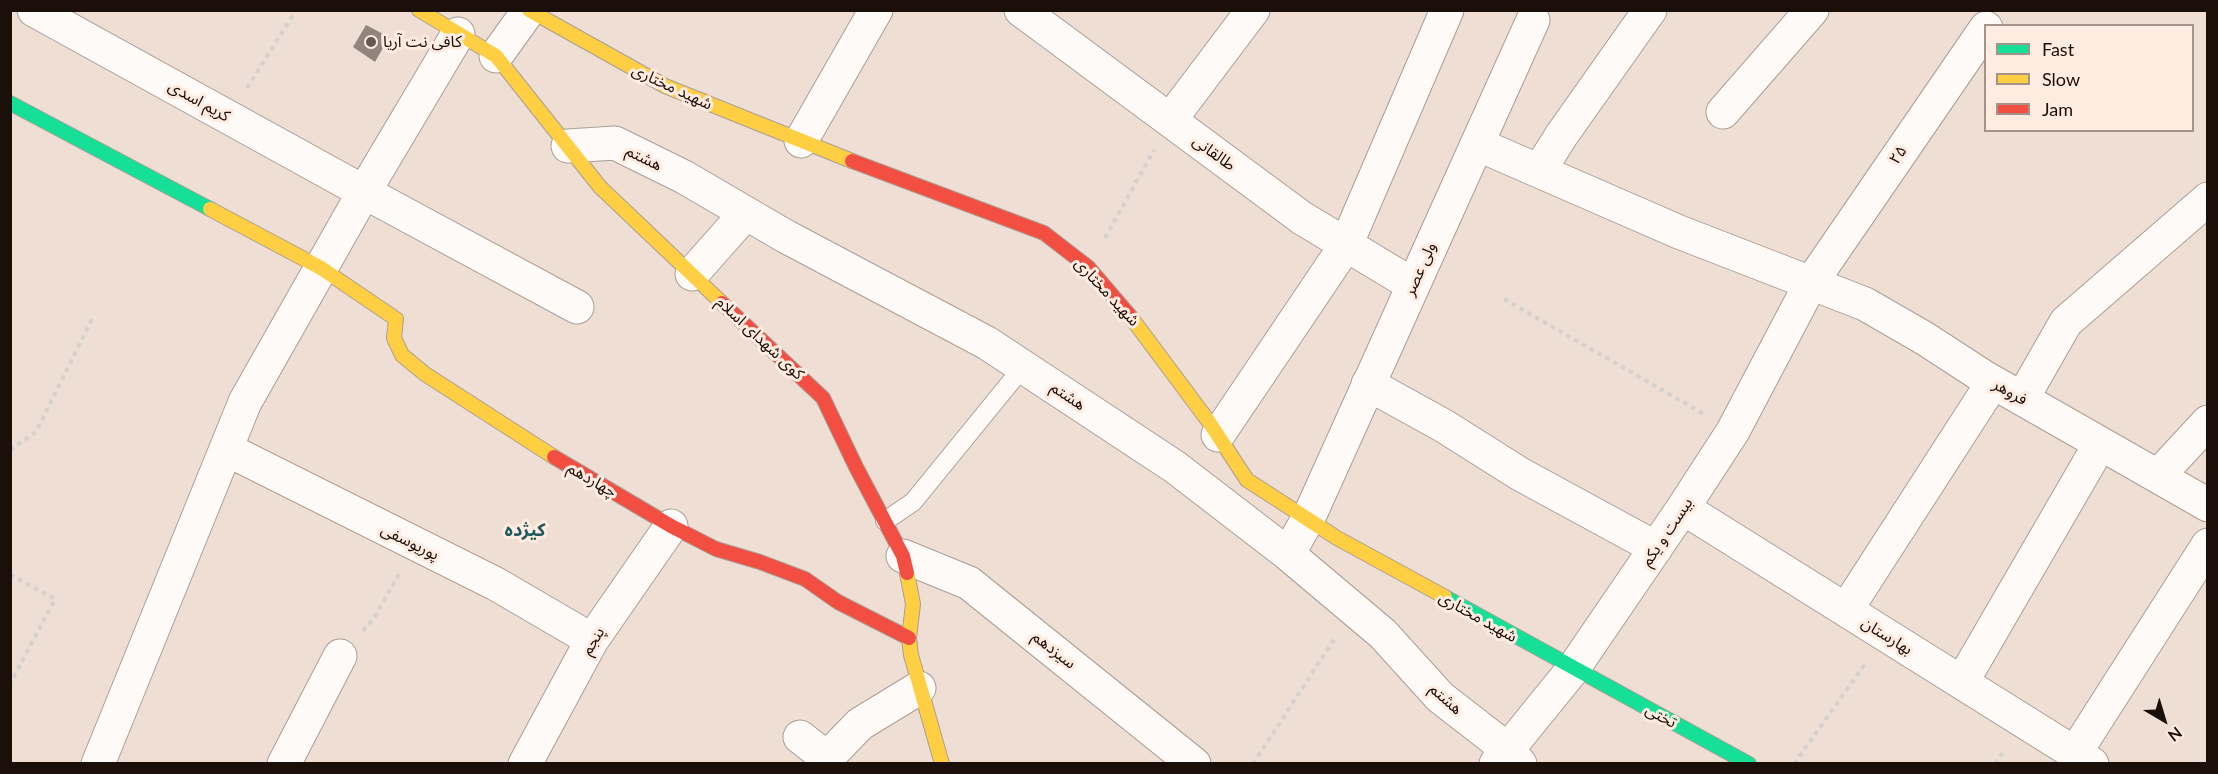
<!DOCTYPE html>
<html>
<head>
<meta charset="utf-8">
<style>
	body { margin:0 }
	#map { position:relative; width:2218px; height:774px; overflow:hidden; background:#efded3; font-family:Lato,sans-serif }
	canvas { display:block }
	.frame { position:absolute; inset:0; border:12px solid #1a1009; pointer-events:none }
	.legend { position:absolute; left:1984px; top:24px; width:210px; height:108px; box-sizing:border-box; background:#ffebdf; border:2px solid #a39389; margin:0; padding:8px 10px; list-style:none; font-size:18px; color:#1a1009 }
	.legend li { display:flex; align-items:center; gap:12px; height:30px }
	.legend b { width:30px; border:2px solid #a39389 }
	.north { position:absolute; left:2134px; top:690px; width:60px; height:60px; -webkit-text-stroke:4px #ffebdf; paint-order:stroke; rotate:142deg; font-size:16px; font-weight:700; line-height:24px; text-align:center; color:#1a1009 }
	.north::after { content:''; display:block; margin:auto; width:21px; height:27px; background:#1a1009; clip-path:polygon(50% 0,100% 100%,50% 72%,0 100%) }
</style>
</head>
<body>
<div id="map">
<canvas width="2218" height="774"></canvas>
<div class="frame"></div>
<ul class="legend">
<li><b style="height:8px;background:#16e098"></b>Fast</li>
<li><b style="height:8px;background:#ffcf43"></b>Slow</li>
<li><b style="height:8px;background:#f24e42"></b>Jam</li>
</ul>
<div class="north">N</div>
</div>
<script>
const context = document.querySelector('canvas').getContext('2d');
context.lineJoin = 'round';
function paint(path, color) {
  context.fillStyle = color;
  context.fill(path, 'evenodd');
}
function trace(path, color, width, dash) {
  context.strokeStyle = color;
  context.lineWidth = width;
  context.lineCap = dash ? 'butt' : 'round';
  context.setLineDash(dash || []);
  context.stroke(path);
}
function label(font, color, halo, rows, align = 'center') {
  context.font = font + ' Lato,"Noto Sans Arabic",sans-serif';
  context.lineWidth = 6;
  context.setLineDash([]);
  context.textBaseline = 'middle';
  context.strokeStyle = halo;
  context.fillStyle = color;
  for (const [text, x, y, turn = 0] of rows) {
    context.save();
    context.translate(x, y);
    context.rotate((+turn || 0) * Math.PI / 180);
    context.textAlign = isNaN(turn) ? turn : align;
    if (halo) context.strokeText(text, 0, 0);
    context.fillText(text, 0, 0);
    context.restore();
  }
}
paint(new Path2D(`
	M366 25 389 37 375 62 353 47Z`), '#92857d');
const lane = new Path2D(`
	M885 521 913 502 1023 367`);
const street = new Path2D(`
	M34 10 364 192 577 307
	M1021 10 1302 218 1413 285
	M496 56 529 10
	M1723 112 1812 10
	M1170 120 1253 10
	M801 141 876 10
	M1477 144 1679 232 1865 304 1924 338 1984 377 2208 505
	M568 146 615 143 684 177 785 236 987 343 1175 467 1288 554 1383 634 1440 697 1507 749 1520 764
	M1539 171 1561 136 1650 10
	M692 274 746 213
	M1368 384 1444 426 1520 474 1656 548
	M2022 399 2066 322 2208 199
	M1218 435 1346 245 1447 10
	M226 449 496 584 592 640
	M2158 476 2208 422
	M1683 508 2092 764
	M1288 554 1308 519 1533 20
	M903 556 969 583 1194 764
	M1846 610 1993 382
	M1962 682 2100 444
	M800 737 827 758 860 724 919 688
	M2075 753 2208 545
	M98 764 245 402 364 192 458 34
	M284 764 340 656
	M525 764 592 640 671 526
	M1496 764 1573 669 1683 508 1733 431 1811 283 1986 28`);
const fast = new Path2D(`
	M10 103 210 209
	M1445 597 1749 764`);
const slow = new Path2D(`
	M419 10 496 56 600 187 722 303
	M529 10 665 86 852 161
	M210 209 321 268 396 319 394 338 402 355 425 374 554 457
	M1130 316 1209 422 1247 480 1337 538 1445 597
	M907 573 913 604 909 638 911 655 942 764`);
const jam = new Path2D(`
	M852 161 1044 233 1088 267 1130 316
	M722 303 823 398 856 467 903 556 907 573
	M554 457 671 526 716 549 760 562 805 579 838 602 909 638`);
trace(lane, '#ab9e96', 20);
trace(street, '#ab9e96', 35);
trace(fast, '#ab9e96', 16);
trace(slow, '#ab9e96', 16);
trace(jam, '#ab9e96', 16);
trace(new Path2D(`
	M247 88 296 10
	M1105 238 1154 150
	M1504 299 1704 414
	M10 450 36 432 92 319
	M10 575 55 599 10 684
	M363 631 374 618 399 574
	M1253 764 1335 638
	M1794 764 1865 664
	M1995 764 2005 749`), '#d6d1ce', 4, [4.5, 4.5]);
trace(lane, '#fdfaf8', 18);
trace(street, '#fdfaf8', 33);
trace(fast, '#16e098', 14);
trace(slow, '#ffcf43', 14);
trace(jam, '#f24e42', 14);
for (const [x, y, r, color] of [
	[371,42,6,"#655850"]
]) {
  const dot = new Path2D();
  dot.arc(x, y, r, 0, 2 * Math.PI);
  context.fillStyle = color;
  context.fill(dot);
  trace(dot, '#ffebdf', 2);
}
label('16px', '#1a1009', '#ffebdf', [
	["کافی نت آریا",383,42]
], 'left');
label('16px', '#1a1009', '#ffebdf', [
	["شهید مختاری",672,87,25],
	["کریم اسدی",199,101,29],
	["طالقانی",1214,153,36],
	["۲۵",1898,155,-56],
	["هشتم",644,158,26],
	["ولی عصر",1420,269,-66],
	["شهید مختاری",1107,292,47],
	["کوی شهدای اسلام",760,338,43],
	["فروهر",2010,392,30],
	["هشتم",1068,396,34],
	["چهاردهم",592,480,30],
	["بیست و یکم",1667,532,-56],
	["پوریوسفی",410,542,26],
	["شهید مختاری",1478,617,29],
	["بهارستان",1887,636,32],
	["پنجم",593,641,-59],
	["سیزدهم",1054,650,38],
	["هشتم",1446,699,42],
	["تختی",1661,716,28]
]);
label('bold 18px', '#1e595e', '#ffebdf', [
	["کیژده",525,530]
]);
</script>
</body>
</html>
